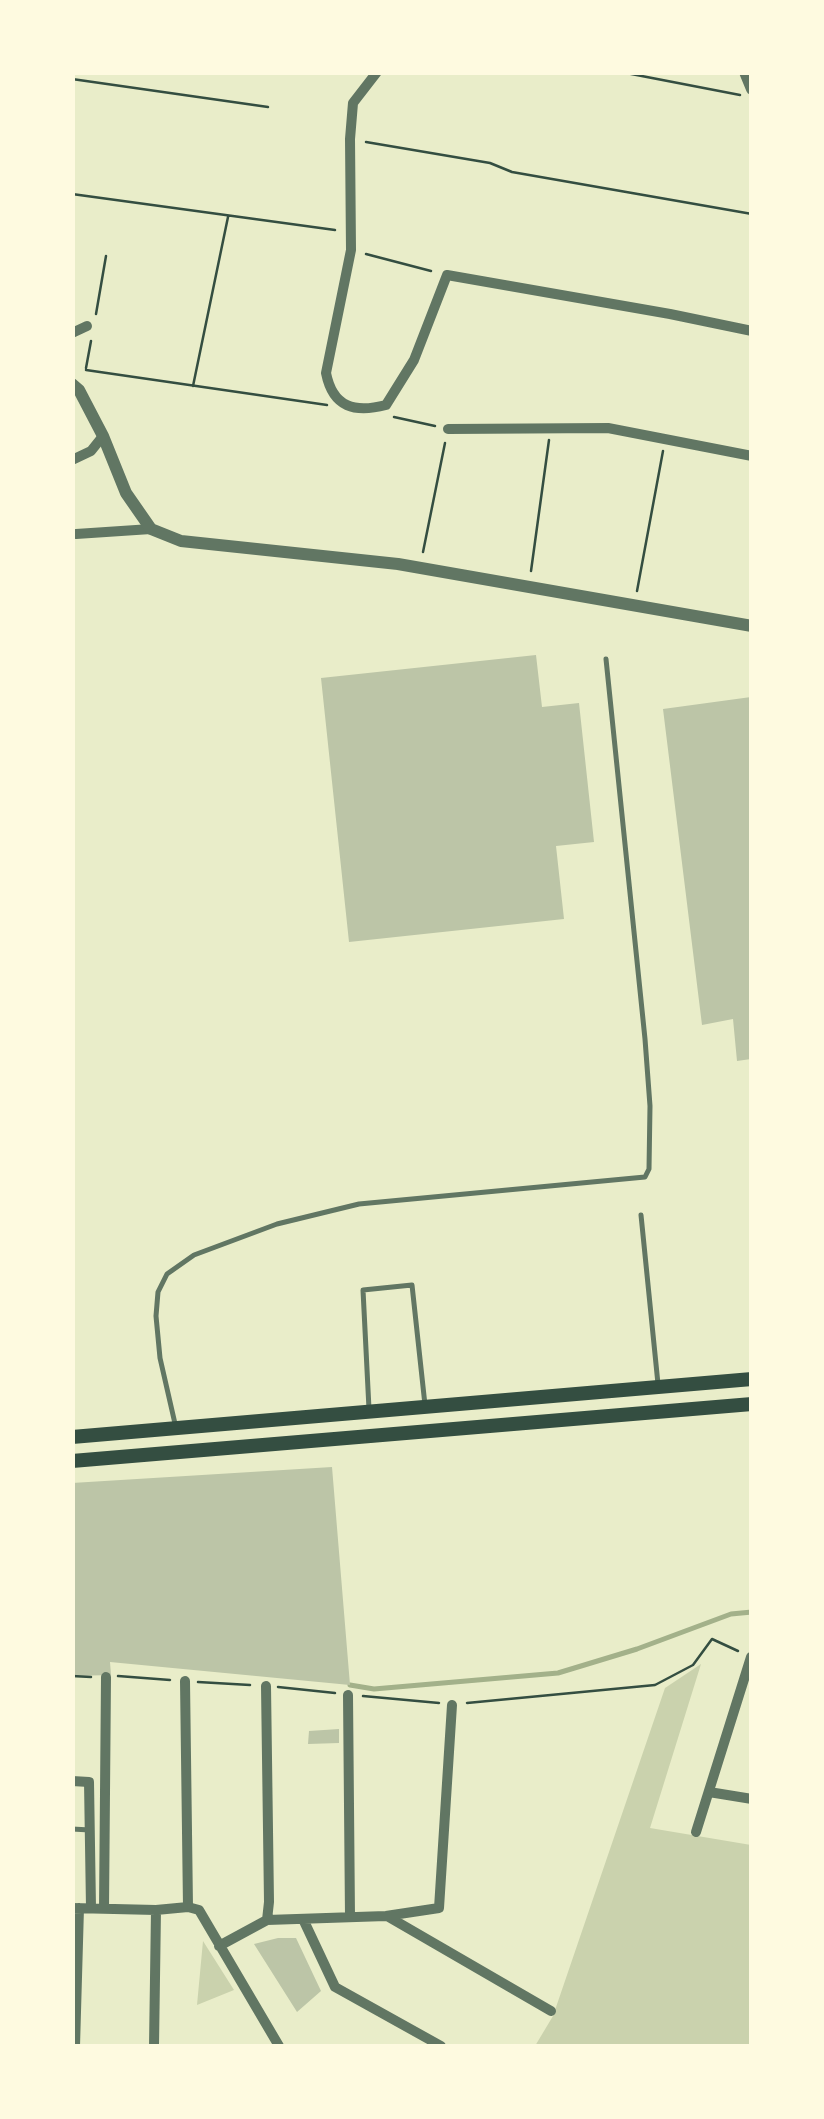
<!DOCTYPE html>
<html>
<head>
<meta charset="utf-8">
<style>
	body { margin:0 }
	#map { position:relative; width:824px; height:2119px; overflow:hidden; background:#e9edc9; font-family:Arial,sans-serif }
	canvas { display:block }
	.frame { position:absolute; inset:0; border:75px solid #fefae0; pointer-events:none }
</style>
</head>
<body>
<div id="map">
<canvas width="824" height="2119"></canvas>
<div class="frame"></div>
</div>
<script>
const context = document.querySelector('canvas').getContext('2d');
context.lineJoin = 'round';
function paint(path, color) {
  context.fillStyle = color;
  context.fill(path, 'evenodd');
}
function trace(path, color, width, dash) {
  context.strokeStyle = color;
  context.lineWidth = width;
  context.lineCap = dash ? 'butt' : 'round';
  context.setLineDash(dash || []);
  context.stroke(path);
}
paint(new Path2D(`
	M701 1664 650 1828 751 1845V2046H535L553 2016 665 1688Z
	M203 1941 234 1990 197 2005Z`), '#cad2ad');
trace(new Path2D(`
	M350 1685 374 1689 558 1673 637 1649 731 1614 752 1612`), '#a3b18a', 5);
paint(new Path2D(`
	M536 655 542 707 579 703 594 842 556 846 564 919 349 942 321 678Z
	M751 697V1059L737 1061 733 1019 702 1025 663 709Z
	M332 1467 350 1685 110 1662 111 1675 72 1676V1483Z
	M339 1729V1743L308 1744 309 1731Z
	M278 1938H296L321 1991 297 2012 254 1944Z`), '#bcc5a7');
trace(new Path2D(`
	M621 72 740 95
	M72 79 268 107
	M366 142 490 163 512 172 752 214
	M72 194 335 230
	M366 254 431 271
	M96 314 106 256
	M86 368 91 341
	M86 370 327 405
	M193 386 228 217
	M394 417 435 426
	M423 552 445 443
	M531 571 549 440
	M637 591 663 451
	M72 1676 91 1677
	M118 1676 170 1680
	M198 1682 250 1685
	M278 1687 335 1693
	M363 1696 439 1703
	M467 1703 655 1685 693 1665 712 1639 738 1651`), '#344e41', 2.5);
trace(new Path2D(`
	M641 1215 658 1384
	M369 1409 363 1290 412 1285 425 1405
	M176 1428 160 1358 156 1316 158 1292 167 1274 194 1255 277 1224 359 1204 645 1177 649 1169 650 1106 645 1039 606 659
	M72 1829 90 1830`), '#617663', 5);
trace(new Path2D(`
	M377 72 353 103 350 139 351 250 326 373C333 408 355 413 386 405L414 360 447 275 670 314 752 331
	M72 333 87 326
	M448 429 608 428 752 456
	M72 460 91 451 103 436
	M76 534 151 529
	M185 1681 188 1907
	M266 1686 269 1902 267 1920
	M348 1695 350 1917
	M72 1781 89 1782 91 1908
	M709 1792 752 1799
	M696 1832 751 1657
	M72 1908 156 1910 188 1907 199 1910 279 2046
	M104 1908 106 1677
	M387 1916 551 2011
	M303 1919 335 1987 441 2046
	M219 1946 267 1920 386 1916 439 1908 452 1705
	M75 2046 79 1908
	M154 2046 156 1910`), '#617663', 10);
trace(new Path2D(`
	M745 72 752 89
	M72 384 79 390 103 436 126 493 151 529 181 541 398 564 752 626`), '#617663', 12);
trace(new Path2D(`
	M72 1437 752 1379
	M72 1461 752 1404`), '#344e41', 14);
</script>
</body>
</html>
